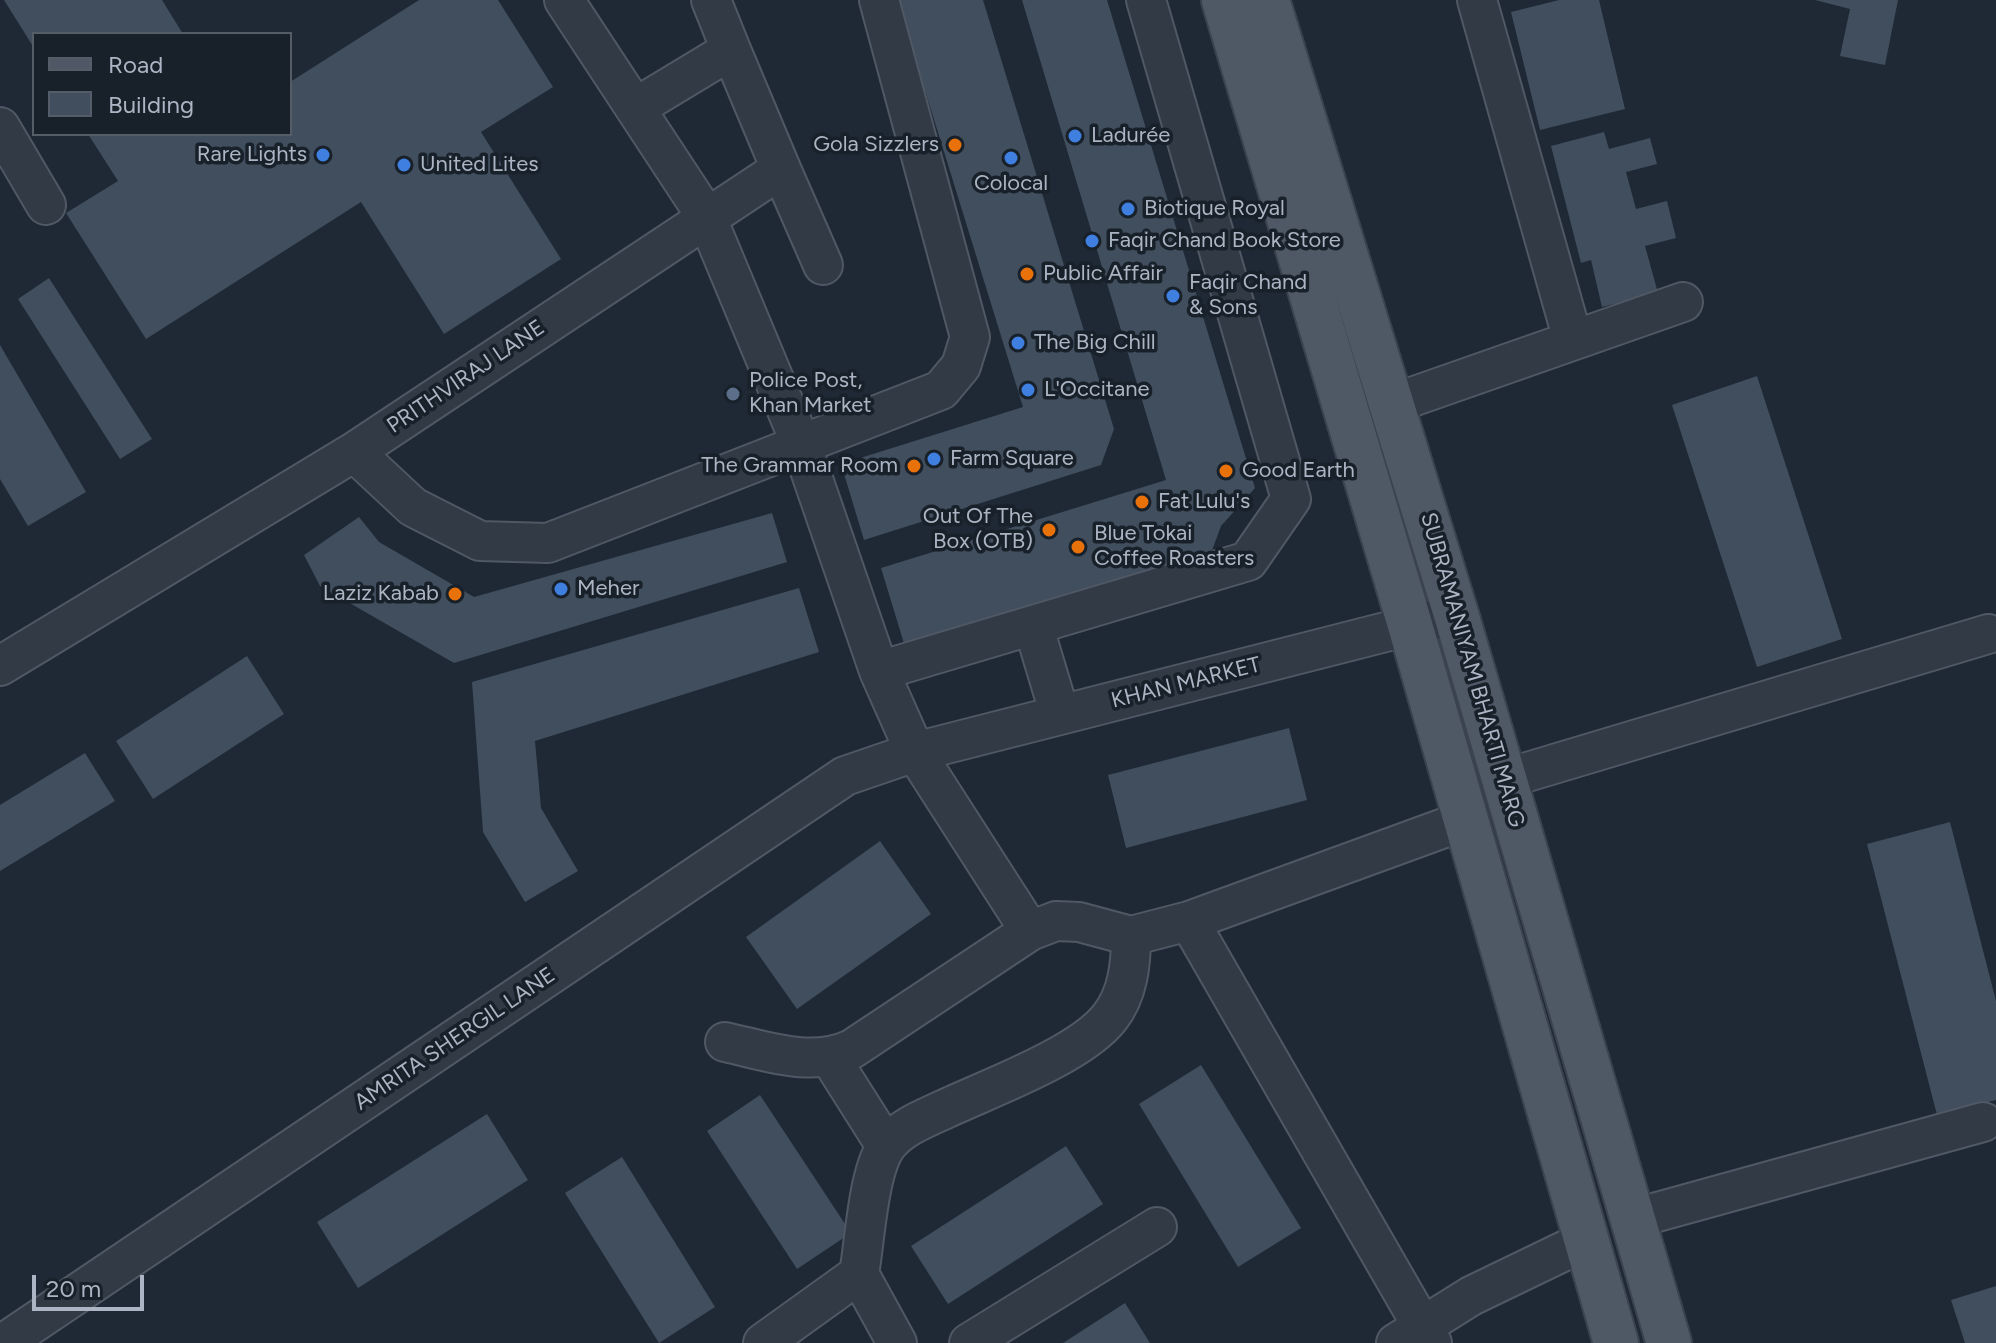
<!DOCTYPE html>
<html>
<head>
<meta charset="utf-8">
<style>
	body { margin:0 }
	#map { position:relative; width:1996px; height:1343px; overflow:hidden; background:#1e2935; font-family:Figtree,sans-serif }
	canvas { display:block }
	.legend { position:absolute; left:32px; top:32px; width:260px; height:104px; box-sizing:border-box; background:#18202a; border:2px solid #535c67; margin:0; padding:10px 14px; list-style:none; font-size:24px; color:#abb5c3 }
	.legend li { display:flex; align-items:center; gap:16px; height:40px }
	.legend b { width:40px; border:2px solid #535c67 }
	.scale { position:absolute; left:32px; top:1275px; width:112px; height:36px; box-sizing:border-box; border:4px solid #abb5c3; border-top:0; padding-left:10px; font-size:24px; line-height:28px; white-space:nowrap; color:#abb5c3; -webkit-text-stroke:6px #18202a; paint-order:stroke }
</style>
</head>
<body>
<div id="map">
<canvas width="1996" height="1343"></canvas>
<ul class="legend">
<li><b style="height:10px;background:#4f5966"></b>Road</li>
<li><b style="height:22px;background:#414e5d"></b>Building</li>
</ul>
<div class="scale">20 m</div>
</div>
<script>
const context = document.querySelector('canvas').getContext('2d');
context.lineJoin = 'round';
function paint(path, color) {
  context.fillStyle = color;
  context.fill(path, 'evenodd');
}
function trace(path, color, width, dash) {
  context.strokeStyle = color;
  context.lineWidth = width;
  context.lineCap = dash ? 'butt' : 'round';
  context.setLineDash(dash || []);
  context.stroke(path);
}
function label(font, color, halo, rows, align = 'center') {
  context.font = font + ' Figtree,sans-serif';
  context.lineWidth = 7;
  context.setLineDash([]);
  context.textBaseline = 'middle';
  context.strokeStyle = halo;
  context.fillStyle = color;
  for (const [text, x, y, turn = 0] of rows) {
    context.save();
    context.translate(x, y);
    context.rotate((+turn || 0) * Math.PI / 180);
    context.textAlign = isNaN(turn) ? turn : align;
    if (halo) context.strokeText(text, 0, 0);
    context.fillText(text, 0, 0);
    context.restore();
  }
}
paint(new Path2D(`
	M4 0H162L183 34H34V48Z
	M419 0H498L553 87 481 132 561 259 444 334 361 202 146 339 66 213 118 181 88 134H290V82Z
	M897 0H983L1114 429 1101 465 864 540 841 464 1023 407Z
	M1022 0H1107L1255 488 1221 526 1210 556 906 650 881 568 1166 480Z
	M1559 0H1599L1625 109 1540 130 1511 12Z
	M1815 0H1898L1885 65 1840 56 1850 9Z
	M1604 132 1609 149 1650 138 1657 164 1626 172 1636 209 1667 201 1676 238 1645 246 1658 293 1602 307 1591 260 1581 263 1551 146Z
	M49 278 152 439 120 459 18 299Z
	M0 345 86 492 28 526 0 479Z
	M1757 376 1842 639 1757 667 1672 405Z
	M772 513 787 562 454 663 320 586 304 555 359 517 379 542 474 597Z
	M799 588 819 652 535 741 541 808 578 871 525 902 483 832 472 682Z
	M247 656 284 714 153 799 116 741Z
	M1289 728 1307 800 1126 848 1108 775Z
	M85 753 115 801 0 871V805Z
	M1950 822 1996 1001V1100L1937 1115 1867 844Z
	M880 841 931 914 797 1009 746 937Z
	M1201 1065 1301 1228 1238 1267 1139 1104Z
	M760 1095 851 1233 797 1269 707 1131Z
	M487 1114 528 1180 358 1288 317 1222Z
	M1066 1146 1103 1204 948 1304 911 1246Z
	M622 1157 715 1307 659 1343 565 1193Z
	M1996 1286V1343H1965L1951 1300Z
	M1125 1303 1150 1343H1063Z`), '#414e5d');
const minor = new Path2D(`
	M564 0 706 216 801 444 879 671 915 752 1030 931
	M711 0 731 50
	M1477 0 1573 340
	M0 127 46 205
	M781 169 823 265
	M1392 404 1683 302
	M354 452 413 507 480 541 548 543 941 390 961 366 970 337 879 0
	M1033 625 1060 715
	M0 666 354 452 781 169 731 50 635 108
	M879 671 1248 561 1291 499 1146 0
	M1504 779 1988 634
	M1189 921 1432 1343
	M725 1042C767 1051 811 1068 852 1049L1030 931 1056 921 1079 922 1131 936 1189 921 1466 820
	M831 1059 886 1146
	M1632 1219 1983 1122
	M859 1274C865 1241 868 1169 888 1144 903 1126 926 1118 945 1109 990 1088 1081 1055 1110 1017 1128 994 1131 964 1131 936
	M4 1343 845 776 915 752 1456 614
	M763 1343 859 1274 897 1343
	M969 1343 1157 1227
	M1396 1343 1471 1296 1587 1240`);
const major = new Path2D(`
	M1224 0 1410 625 1616 1343
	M1267 0 1456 614 1669 1343`);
trace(minor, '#4f5864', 42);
trace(major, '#3b434f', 48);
trace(minor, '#323a45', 38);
trace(major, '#4f5966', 44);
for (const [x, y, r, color] of [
	[1075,136,8,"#3f7fe0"],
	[955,145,8,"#e8710a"],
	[323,155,8,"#3f7fe0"],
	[1011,158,8,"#3f7fe0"],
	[404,165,8,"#3f7fe0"],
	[1128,209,8,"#3f7fe0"],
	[1092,241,8,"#3f7fe0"],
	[1027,274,8,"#e8710a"],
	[1173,296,8,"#3f7fe0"],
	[1018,343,8,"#3f7fe0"],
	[1028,390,8,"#3f7fe0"],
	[733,394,8,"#5c6f8a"],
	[934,459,8,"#3f7fe0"],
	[914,466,8,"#e8710a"],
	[1226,471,8,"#e8710a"],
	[1142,502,8,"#e8710a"],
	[1049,530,8,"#e8710a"],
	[1078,547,8,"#e8710a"],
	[561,589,8,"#3f7fe0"],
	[455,594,8,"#e8710a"]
]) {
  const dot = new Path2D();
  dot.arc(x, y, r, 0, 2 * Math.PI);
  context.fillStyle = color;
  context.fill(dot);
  trace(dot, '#18202a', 3);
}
label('22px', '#abb5c3', '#18202a', [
	["Ladurée",1091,136],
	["Gola Sizzlers",939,145,"right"],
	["Rare Lights",307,155,"right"],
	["United Lites",420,165],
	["Colocal",1011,184,"center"],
	["Biotique Royal",1144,209],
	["Faqir Chand Book Store",1108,241],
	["Public Affair",1043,274],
	["Faqir Chand",1189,283],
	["& Sons",1189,308],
	["The Big Chill",1034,343],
	["Police Post,",749,381],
	["Khan Market",749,406],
	["L'Occitane",1044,390],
	["Farm Square",950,459],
	["The Grammar Room",898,466,"right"],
	["Good Earth",1242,471],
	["Fat Lulu's",1158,502],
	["Out Of The",1033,517,"right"],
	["Box (OTB)",1033,542,"right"],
	["Blue Tokai",1094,534],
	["Coffee Roasters",1094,559],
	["Meher",577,589],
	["Laziz Kabab",439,594,"right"]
], 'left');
label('22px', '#abb5c3', '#18202a', [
	["PRITHVIRAJ LANE",466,377,-34],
	["SUBRAMANIYAM BHARTI MARG",1472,670,74],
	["KHAN MARKET",1186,683,-14],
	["AMRITA SHERGIL LANE",455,1039,-34]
]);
</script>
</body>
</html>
